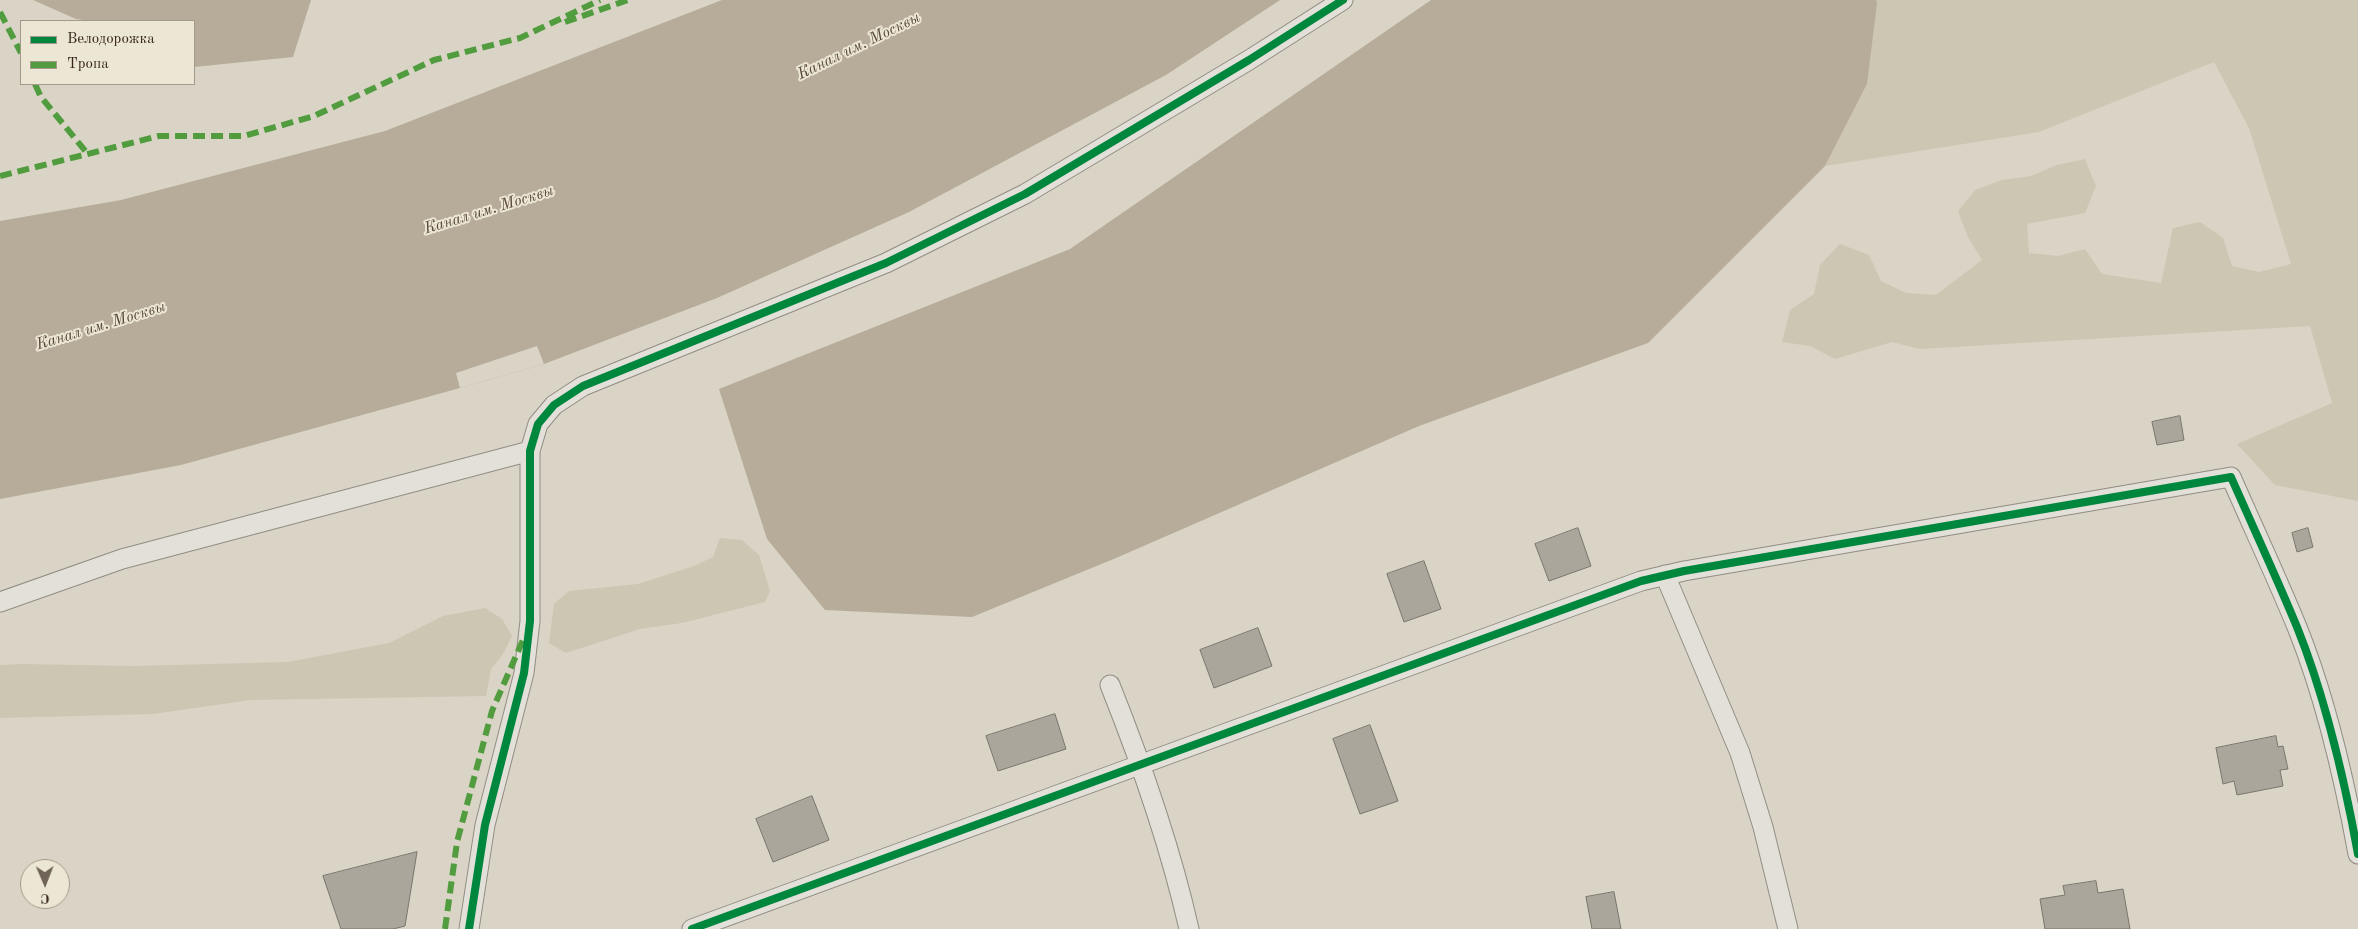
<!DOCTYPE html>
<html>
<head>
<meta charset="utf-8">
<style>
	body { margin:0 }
	#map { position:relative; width:2358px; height:929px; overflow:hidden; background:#d9d4c5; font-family:"Old Standard TT",serif }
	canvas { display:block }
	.legend { position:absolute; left:20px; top:20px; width:175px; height:65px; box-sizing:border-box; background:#ece6d4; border:1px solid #a4998a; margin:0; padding:6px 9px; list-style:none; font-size:15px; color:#37261c }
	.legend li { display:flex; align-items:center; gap:10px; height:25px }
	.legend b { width:25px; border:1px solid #a4998a }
	.north { position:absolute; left:20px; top:859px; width:50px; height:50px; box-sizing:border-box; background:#ece6d4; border:1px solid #a4998a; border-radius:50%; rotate:179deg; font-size:14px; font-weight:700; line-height:20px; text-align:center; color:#37261c }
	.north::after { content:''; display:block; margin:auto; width:18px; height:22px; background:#706357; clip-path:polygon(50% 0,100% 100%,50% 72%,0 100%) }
</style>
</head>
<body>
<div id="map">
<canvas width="2358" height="929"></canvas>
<ul class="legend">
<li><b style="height:6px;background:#00873e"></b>Велодорожка</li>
<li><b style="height:6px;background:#519c3e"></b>Тропа</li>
</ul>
<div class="north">С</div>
</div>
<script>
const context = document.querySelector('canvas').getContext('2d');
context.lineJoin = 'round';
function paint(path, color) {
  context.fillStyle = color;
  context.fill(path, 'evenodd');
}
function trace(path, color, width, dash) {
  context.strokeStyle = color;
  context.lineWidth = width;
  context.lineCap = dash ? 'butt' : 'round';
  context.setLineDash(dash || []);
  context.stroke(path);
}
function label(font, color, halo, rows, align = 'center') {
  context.font = font + ' "Old Standard TT",serif';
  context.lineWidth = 4;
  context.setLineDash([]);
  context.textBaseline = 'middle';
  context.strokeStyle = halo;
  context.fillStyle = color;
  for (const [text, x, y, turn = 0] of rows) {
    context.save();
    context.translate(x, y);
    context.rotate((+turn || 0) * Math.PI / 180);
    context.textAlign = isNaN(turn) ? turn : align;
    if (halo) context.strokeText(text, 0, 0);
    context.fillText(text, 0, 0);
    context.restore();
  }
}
paint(new Path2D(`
	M1876 0H2358V501L2275 485 2237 444 2332 403 2310 326 1920 349 1892 342 1835 359 1810 346 1782 342 1790 310 1814 294 1820 265 1840 244 1869 255 1881 281 1906 293 1936 295 1982 260 1968 237 1958 211 1975 190 2002 180 2031 176 2057 165 2085 159 2096 186 2085 213 2027 224 2029 253 2058 256 2085 249 2102 274 2161 283 2173 228 2200 222 2223 238 2232 266 2259 272 2291 264 2249 128 2214 62 2039 132 1825 166 1867 84Z
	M720 538 742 540 759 555 770 591 765 602 682 623 640 629 566 653 549 643 554 604 569 591 638 584 694 566 713 557Z
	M485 608 502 619 512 636 503 654 491 669 486 696 251 700 153 714 0 718V665L23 664 134 666 288 662 389 643 443 616Z`), '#cdc6b2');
paint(new Path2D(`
	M33 0H311L293 57 194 67V21H90L76 19Z
	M722 0H1280L1166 75 909 212 717 298 544 364 460 388 181 465 0 499V221L121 200 385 131Z
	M1431 0H1876L1877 3 1867 84 1825 166 1648 343 1419 426 1116 558 972 617 825 610 767 539 719 389 1070 249Z`), '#b6ac99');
paint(new Path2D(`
	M537 346 544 364 460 388 456 373Z`), '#d9d4c5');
const building = new Path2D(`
	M2180 416 2184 440 2157 445 2152 422Z
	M1578 528 1591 566 1549 581 1535 544Z
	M2308 528 2313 547 2297 552 2292 533Z
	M1424 561 1441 609 1404 622 1387 574Z
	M1258 628 1272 666 1214 688 1200 650Z
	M1055 714 1066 749 998 771 986 736Z
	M1370 725 1398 801 1360 814 1333 739Z
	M2276 736 2278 747 2283 746 2288 769 2280 770 2283 786 2237 795 2234 781 2223 784 2216 748Z
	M812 796 829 840 773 862 756 819Z
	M417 852 405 926 393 929H341L323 876Z
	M2096 881 2098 893 2123 889 2130 929H2045L2040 899 2065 895 2063 886Z
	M1614 892 1621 929H1592L1586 897Z`);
paint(building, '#aba69c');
trace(building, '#7b756d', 1);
const minor = new Path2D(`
	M1665 575 1740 753 1763 827 1788 929
	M0 602 122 559 530 451
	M1110 685C1142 765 1170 845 1189 929
	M469 929 485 825 524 673 530 621V451L538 424 554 405 583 386 886 263 1025 194 1249 60 1343 0
	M692 929 1641 581 1684 571 2231 477C2253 527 2276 576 2297 627 2326 699 2344 777 2358 854`);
trace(minor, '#928d84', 21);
trace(minor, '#e2e0d9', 19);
trace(new Path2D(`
	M0 12 21 53
	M565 22 628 0
	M35 84 41 97 87 153
	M0 176 159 136H244L314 116 434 60 520 38 600 0
	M445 929 457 842 492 711 523 640`), '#519c3e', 6, [12, 6]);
trace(new Path2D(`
	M469 929 485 825 524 673 530 621V451L538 424 554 405 583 386 886 263 1025 194 1249 60 1343 0
	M692 929 1641 581 1684 571 2231 477C2253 527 2276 576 2297 627 2326 699 2344 777 2358 854`), '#00873e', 8);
label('italic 16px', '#59493c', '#ece6d4', [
	["Канал им. Москвы",859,46,-26],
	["Канал им. Москвы",489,210,-17],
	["Канал им. Москвы",101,326,-17]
]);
</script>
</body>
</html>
